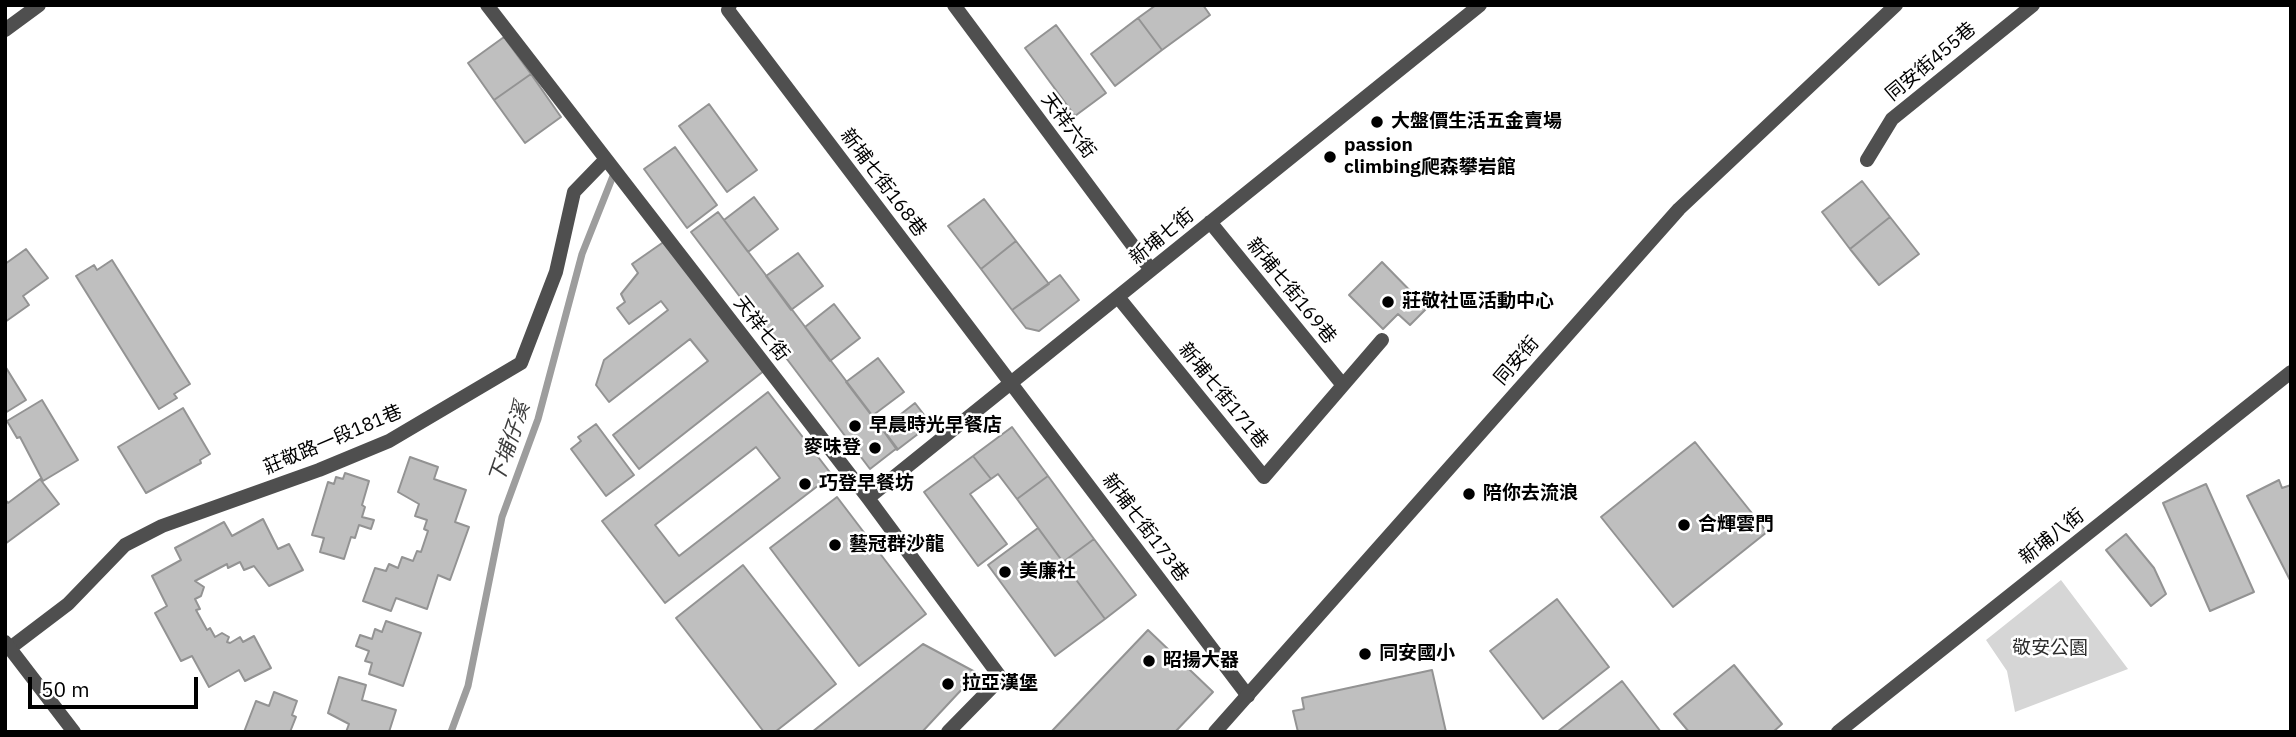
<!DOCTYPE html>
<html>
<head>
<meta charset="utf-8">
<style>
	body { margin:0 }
	#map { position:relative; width:2296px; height:737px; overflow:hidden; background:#fff; font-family:"IBM Plex Sans",sans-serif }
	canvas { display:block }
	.frame { position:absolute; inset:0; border:7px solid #000; pointer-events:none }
	.scale { position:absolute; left:28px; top:677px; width:170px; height:32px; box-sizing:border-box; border:4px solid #000; border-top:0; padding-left:9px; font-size:21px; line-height:24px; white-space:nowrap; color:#000; -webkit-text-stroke:5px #fff; paint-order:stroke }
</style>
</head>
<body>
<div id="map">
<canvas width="2296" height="737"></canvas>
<div class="frame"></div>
<div class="scale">50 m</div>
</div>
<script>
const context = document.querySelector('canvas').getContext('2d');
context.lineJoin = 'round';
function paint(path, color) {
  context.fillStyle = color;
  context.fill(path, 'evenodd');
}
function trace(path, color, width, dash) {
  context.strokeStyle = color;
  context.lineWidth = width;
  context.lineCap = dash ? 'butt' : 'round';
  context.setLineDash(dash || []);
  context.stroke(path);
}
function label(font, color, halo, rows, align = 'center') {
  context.font = font + ' "IBM Plex Sans","Noto Sans TC",sans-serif';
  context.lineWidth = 5;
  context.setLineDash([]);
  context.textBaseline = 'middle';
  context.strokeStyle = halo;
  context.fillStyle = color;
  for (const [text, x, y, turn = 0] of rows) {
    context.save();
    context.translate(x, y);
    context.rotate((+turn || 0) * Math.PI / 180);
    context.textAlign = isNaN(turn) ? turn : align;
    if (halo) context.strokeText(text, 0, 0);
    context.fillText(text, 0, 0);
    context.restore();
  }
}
paint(new Path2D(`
	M2061 580 2128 669 2015 712 2007 671 1986 640Z`), '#d6d6d6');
trace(new Path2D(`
	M451 732 468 686 502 517 538 419 582 254 615 171`), '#9d9d9d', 7);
const building = new Path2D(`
	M1156 5H1203L1210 15 1162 50 1138 18Z
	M1138 18 1162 50 1115 86 1091 54Z
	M1056 25 1106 93 1075 116 1025 48Z
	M504 37 531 74 494 100 468 63Z
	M531 74 561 117 525 143 494 100Z
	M709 104 757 170 727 192 679 126Z
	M675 147 717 205 687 228 644 169Z
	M1862 181 1890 217 1850 249 1822 212Z
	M754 197 778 229 748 252 724 220Z
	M984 199 1016 241 981 269 948 226Z
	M718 212 897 448 870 469 691 232Z
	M1890 217 1919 254 1879 285 1850 249Z
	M665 241 765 370 639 469 613 435 708 361 690 339 609 402 596 385 604 360 668 310 661 301 629 324 617 308 625 302 621 294 638 273 632 264Z
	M1016 241 1049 284 1012 310 981 269Z
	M26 249 48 278 23 296 29 305 5 322V264Z
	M798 253 823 286 791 310 766 276Z
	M112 260 190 384 174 394 177 398 159 409 76 276 94 265 97 270Z
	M1382 262 1427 308 1410 325 1398 314 1383 329 1349 295Z
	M1060 275 1079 300 1039 331 1026 328 1012 310Z
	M834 304 860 338 830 361 805 327Z
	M878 358 904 392 872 416 846 382Z
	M5 366 26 400 5 413Z
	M768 392 832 475 665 603 602 521ZM756 447 780 478 679 556 655 525Z
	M42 400 78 460 43 481 20 437 17 438 7 421Z
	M915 403 931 424 897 450 882 429Z
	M183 408 210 454 200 460 201 463 146 493 118 447Z
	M596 424 634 475 606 496 571 449 581 441 578 437Z
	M1012 427 1048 476 1017 499 998 474 991 479 973 456Z
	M1695 442 1767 532 1673 607 1601 517Z
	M973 456 991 479 970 494 1007 544 978 566 924 492Z
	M410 457 438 467 434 479 466 490 455 522 469 527 450 580 438 575 427 609 396 598 391 611 363 601 375 568 386 571 389 564 398 568 402 557 413 561 417 551 421 552 428 531 424 529 427 520 415 516 419 504 398 492Z
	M345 473 369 481 362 505 365 507 362 517 374 520 371 529 359 525 355 538 351 537 344 559 320 552 324 538 312 535 328 482 334 484 336 477 343 479Z
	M1048 476 1094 539 1063 562 1017 499Z
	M40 479 59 504 5 544V499L8 503Z
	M2279 480 2282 488 2291 485V582L2247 496Z
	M2206 484 2254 592 2210 611 2163 503Z
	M837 497 926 614 859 666 770 548Z
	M263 519 278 549 289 544 303 570 269 586 254 566 244 570 240 562 228 568 227 564 195 581 204 587 201 596 195 599 200 609 196 610 207 630 210 628 215 637 222 633 229 637 227 642 230 643 240 637 243 642 254 636 271 668 245 681 239 670 209 687 192 656 181 661 155 613 167 606 152 576 181 560 175 548 224 522 232 536Z
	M1038 528 1105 619 1055 656 988 565Z
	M2126 534 2154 568 2166 594 2151 606 2106 550Z
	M1094 539 1136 595 1105 619 1063 562Z
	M743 565 836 684 775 732H764L676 618Z
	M1557 599 1609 667 1543 719 1490 651Z
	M386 621 421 633 403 686 369 674 372 663 365 661 369 651 356 646 360 635 372 639 375 629 382 632Z
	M1148 630 1213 692 1175 732H1051Z
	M923 644 977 673 922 732H812Z
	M1734 665 1782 724 1773 732H1689L1674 714Z
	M1432 670 1446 732H1298L1293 711 1304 709 1302 698Z
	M339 677 366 685 362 700 396 710 389 732H346L349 724 328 713Z
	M1622 681 1661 732H1557Z
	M274 692 297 701 292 715 296 717 290 732H244L256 701 269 706Z`);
paint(building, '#bfbfbf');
trace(building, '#939393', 2);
trace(new Path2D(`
	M487 5 868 498 1001 678 948 732
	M730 5 728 10 1248 696
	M954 5 1151 270
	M1867 160 1892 119 2033 5
	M1210 222 1342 384
	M1118 297 1264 477 1382 340
	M868 498 1480 5
	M10 648 68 604 125 545 162 526 319 470 389 441 521 363 556 272 574 192 605 160
	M1838 732 2291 372`), '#4f4f4f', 14);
trace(new Path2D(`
	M5 30 39 5
	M5 642 74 732
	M1215 732 1679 209 1896 5`), '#4f4f4f', 14);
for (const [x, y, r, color] of [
	[1377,122,7,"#000"],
	[1330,157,7,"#000"],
	[1388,302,7,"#000"],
	[855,426,7,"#000"],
	[875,448,7,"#000"],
	[805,484,7,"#000"],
	[1469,494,7,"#000"],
	[1684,525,7,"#000"],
	[835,545,7,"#000"],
	[1005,572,7,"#000"],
	[1365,654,7,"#000"],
	[1149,661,7,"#000"],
	[948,684,7,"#000"]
]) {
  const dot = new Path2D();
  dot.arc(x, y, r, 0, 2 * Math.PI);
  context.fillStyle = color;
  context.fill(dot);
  trace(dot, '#fff', 2.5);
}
label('19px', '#000', '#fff', [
	["同安街455巷",1931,62,-40],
	["天祥六街",1068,126,53],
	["新埔七街168巷",883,183,53],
	["新埔七街",1162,237,-39],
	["新埔七街169巷",1291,291,51],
	["天祥七街",761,329,52],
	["同安街",1517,361,-49],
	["新埔七街171巷",1223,396,51],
	["莊敬路一段181巷",333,440,-23],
	["新埔七街173巷",1145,528,53],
	["新埔八街",2052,537,-38]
]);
label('bold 19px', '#000', '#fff', [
	["大盤價生活五金賣場",1391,122],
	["passion",1344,146],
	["climbing爬森攀岩館",1344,168],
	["莊敬社區活動中心",1402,302],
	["早晨時光早餐店",869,426],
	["麥味登",861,448,"right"],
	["巧登早餐坊",819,484],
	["陪你去流浪",1483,494],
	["合輝雲門",1698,525],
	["藝冠群沙龍",849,545],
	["美廉社",1019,572],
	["同安國小",1379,654],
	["昭揚大器",1163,661],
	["拉亞漢堡",962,684]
], 'left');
label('19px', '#2d2d2d', '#fff', [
	["敬安公園",2050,649]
]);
label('italic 21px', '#3e3e3e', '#fff', [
	["下埔仔溪",510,443,-71]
]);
</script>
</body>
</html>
